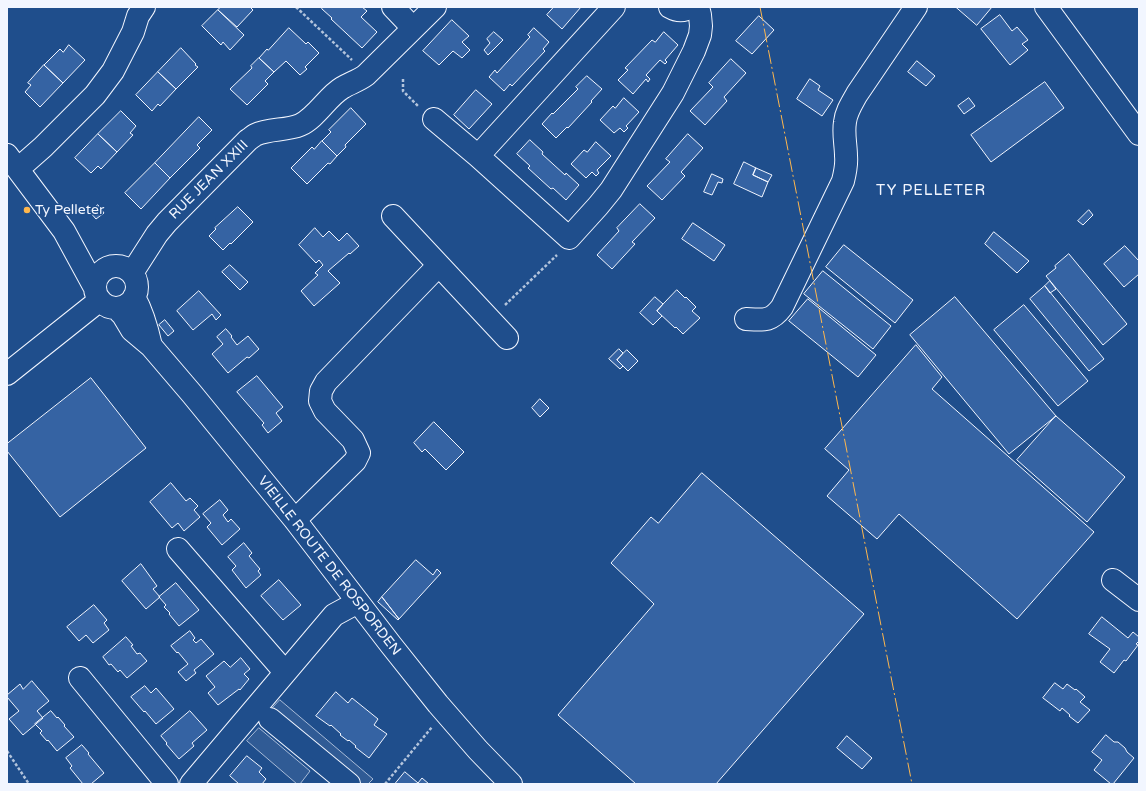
<!DOCTYPE html>
<html>
<head>
<meta charset="utf-8">
<style>
	body { margin:0 }
	#map { position:relative; width:1146px; height:791px; overflow:hidden; background:#1f4e8c; font-family:"Varela Round",sans-serif }
	canvas { display:block }
	.frame { position:absolute; inset:0; border:8px solid #f2f6ff; pointer-events:none }
</style>
</head>
<body>
<div id="map">
<canvas width="1146" height="791"></canvas>
<div class="frame"></div>
</div>
<script>
const context = document.querySelector('canvas').getContext('2d');
context.lineJoin = 'round';
function paint(path, color) {
  context.fillStyle = color;
  context.fill(path, 'evenodd');
}
function trace(path, color, width, dash) {
  context.strokeStyle = color;
  context.lineWidth = width;
  context.lineCap = dash ? 'butt' : 'round';
  context.setLineDash(dash || []);
  context.stroke(path);
}
function label(font, color, halo, rows, align = 'center') {
  context.font = font + ' "Varela Round",sans-serif';
  context.lineWidth = 3;
  context.setLineDash([]);
  context.textBaseline = 'middle';
  context.strokeStyle = halo;
  context.fillStyle = color;
  for (const [text, x, y, turn = 0] of rows) {
    context.save();
    context.translate(x, y);
    context.rotate((+turn || 0) * Math.PI / 180);
    context.textAlign = isNaN(turn) ? turn : align;
    if (halo) context.strokeText(text, 0, 0);
    context.fillText(text, 0, 0);
    context.restore();
  }
}
const built = new Path2D(`
	M280 700 373 779 368 784H350L267 714Z
	M259 728 310 771 300 784H297L247 741Z`);
paint(built, '#305b95');
trace(built, '#a8bbd7', 1);
const building = new Path2D(`
	M221 7H250L253 10 237 27 218 10Z
	M323 7H362L367 11 361 17 377 32 362 48 331 19 332 18 322 9Z
	M554 7H581L562 29 547 15Z
	M956 7H992L977 25Z
	M218 10 244 35 230 50 223 42 221 45 202 26Z
	M1000 15 1012 31 1017 27 1028 40 1022 44 1028 50 1010 65 981 29Z
	M759 16 774 30 752 54 736 41Z
	M452 20 469 36 462 42 470 50 462 58 453 51 439 65 423 51Z
	M289 28 306 44 308 42 319 53 305 67 307 69 300 75 286 61 274 72 259 58 267 49 268 50Z
	M534 28 549 42 543 49 545 51 512 86 510 84 504 91 489 77 495 70 497 73 530 37 528 35Z
	M494 32 503 40 488 55 484 50 490 43 487 39Z
	M664 32 678 45 665 60 667 62 665 64 660 60 646 75 650 79 648 82 646 79 633 94 618 80 628 70 625 68 652 40 655 42Z
	M69 45 85 60 63 83 44 65 60 49 63 52Z
	M181 48 196 64 195 65 198 67 176 89 158 72Z
	M259 58 274 72 265 81 268 84 247 105 230 89 252 68 251 66Z
	M731 59 746 73 724 97 727 101 705 125 690 111 713 87 709 83Z
	M917 61 935 76 926 86 908 72Z
	M44 65 63 83 40 107 25 92 31 85 28 83Z
	M158 72 176 89 160 106 158 104 152 111 136 95Z
	M587 76 602 89 591 101 592 102 568 128 567 127 556 138 542 124 552 113 553 114 578 89 576 87Z
	M810 79 820 86 818 90 833 100 822 116 797 99Z
	M1045 82 1064 108 991 162 971 135Z
	M476 90 492 104 469 129 454 115Z
	M624 98 639 112 626 126 628 128 624 132 620 128 614 133 600 120 613 106 615 108Z
	M969 98 975 106 964 114 958 106Z
	M351 108 366 124 345 145 346 147 337 156 322 141 331 132 329 130Z
	M121 111 136 126 130 133 133 135 117 152 98 134Z
	M199 117 212 130 197 145 200 148 170 178 155 163Z
	M98 134 117 152 101 169 98 166 91 173 75 158Z
	M688 134 703 148 681 172 685 176 662 200 647 186 670 162 666 159Z
	M530 140 543 152 542 154 565 175 566 173 579 185 566 200 553 188 551 189 528 168 530 166 517 154Z
	M322 141 337 156 330 164 328 163 307 184 291 168 312 147 314 149Z
	M596 142 611 156 597 170 599 173 596 176 592 172 586 178 571 164 584 150 587 152Z
	M744 162 756 168 753 175 768 182 762 197 734 184Z
	M155 163 170 178 141 209 125 193Z
	M756 168 772 175 768 182 753 175Z
	M712 174 723 179 722 183 718 182 712 195 704 192Z
	M640 204 655 218 632 242 635 244 612 269 597 255 619 231 617 228Z
	M98 205 104 213 96 219 90 212Z
	M238 207 253 222 231 244 230 243 223 250 209 236 216 229 215 228Z
	M1089 210 1093 215 1083 225 1078 221Z
	M693 223 725 245 714 261 682 239Z
	M315 228 323 237 329 231 339 241 347 233 359 246 350 254 349 253 328 271 340 283 314 306 301 291 318 275 315 273 323 265 319 260 316 263 299 245Z
	M994 232 1029 261 1017 273 985 244Z
	M844 245 913 300 895 323 826 267Z
	M1125 246 1139 261V274L1124 287 1104 264Z
	M1069 254 1127 324 1103 345 1046 276 1056 268 1055 266Z
	M230 265 248 282 240 290 222 272Z
	M823 271 891 326 873 349 804 294Z
	M1050 281 1056 289 1050 293 1045 286Z
	M1045 286 1104 359 1089 371 1030 299Z
	M677 290 685 298 686 297 696 307 692 311 700 318 683 334 676 327 675 328 657 311Z
	M199 291 221 315 216 320 212 314 193 330 177 311Z
	M655 297 663 304 657 311 662 316 653 325 640 313Z
	M955 297 1056 416 1009 454 910 335Z
	M808 299 876 355 858 377 789 321Z
	M1024 305 1088 381 1058 406 994 330Z
	M165 320 174 331 168 336 159 325Z
	M226 329 232 336 231 337 237 345 248 336 259 349 249 358 247 357 228 373 212 354 223 344 217 337Z
	M916 345 942 377 932 389 1094 532 1017 619 899 514 877 539 827 496 849 470 825 449Z
	M619 349 623 353 617 360 623 366 620 369 609 359Z
	M627 350 638 361 628 371 617 360Z
	M257 376 283 407 276 413 282 421 268 433 262 425 264 423 237 392Z
	M91 378 146 448 60 517 7 451V444Z
	M540 399 549 408 540 417 532 408Z
	M1056 416 1125 477 1087 522 1017 460Z
	M434 422 464 452 446 470 425 449 422 452 414 443Z
	M702 473 864 614 716 784H636L558 715 654 604 611 563 651 517 658 523Z
	M171 483 186 501 190 498 198 506 194 510 200 517 184 531 178 523 172 528 150 502Z
	M220 500 228 510 223 515 228 522 231 519 240 529 222 545 207 527 211 523 203 514Z
	M244 543 252 553 249 556 260 569 258 571 261 575 246 588 232 570 236 566 228 557Z
	M416 560 433 575 437 569 441 573 399 619 382 597Z
	M141 564 157 586 153 589 160 597 146 609 122 581Z
	M279 580 301 605 283 620 261 596Z
	M176 583 199 610 179 626 169 614 170 613 164 607 166 605 159 597Z
	M382 597 399 619 398 620 378 602Z
	M94 605 107 620 104 623 109 630 93 643 86 635 79 641 67 627Z
	M1102 617 1128 638 1133 632 1139 637V641L1136 644 1138 645 1126 661 1124 660 1114 673 1100 662 1110 649 1089 634Z
	M190 631 195 638 193 640 196 643 201 639 214 654 194 670 196 673 186 681 178 672 188 664 178 652 177 653 171 646Z
	M126 637 133 645 131 646 137 654 140 653 147 661 127 678 120 670 118 672 111 664 109 665 103 657Z
	M241 658 250 669 244 674 249 679 240 690 239 689 218 705 208 693 215 687 206 676 224 661 230 667Z
	M32 681 49 701 37 711 43 718 23 735 9 719 19 711 7 697V695L20 684 23 689Z
	M1055 683 1063 689 1067 684 1075 690 1076 689 1085 697 1080 702 1090 710 1078 723 1069 716 1070 715 1062 708 1060 711 1043 698Z
	M145 686 151 693 156 688 174 709 156 724 145 711 144 712 131 697Z
	M336 692 348 703 352 698 378 719 374 725 387 734 369 758 355 747 356 746 349 740 348 741 340 735 341 734 331 725 330 726 316 716Z
	M51 711 57 718 58 717 65 725 64 726 74 737 57 751 48 740 47 741 40 733 42 731 35 724Z
	M190 711 207 730 192 743 194 746 179 759 166 744 167 743 161 736Z
	M1106 735 1114 742H1118L1125 748 1127 752 1134 758 1113 784H1111L1094 770 1102 760 1092 752Z
	M847 736 872 758 862 769 837 748Z
	M82 745 89 753 88 754 104 773 91 784H83L70 768 72 766 66 758Z
	M247 756 262 768 259 772 266 779 262 784H239L230 776Z
	M405 772 418 783 422 778 429 784H395Z`);
paint(building, '#3563a3');
trace(building, '#f2f6ff', 1);
const minor = new Path2D(`
	M393 7 413 28
	M670 7C677 11 683 12 690 7
	M1046 7 1139 134
	M434 119 478 156 569 238 598 206 611 190 673 93 694 51 700 35 701 26 700 15 698 7
	M7 155 64 231 95 288
	M478 156 614 7
	M18 169 43 147 95 95 113 71 133 32 138 16 144 7
	M393 216 507 338
	M95 287a21 21 0 1 1 42 0a21 21 0 1 1-42 0Z
	M132 273 157 234 167 222 248 140C250 139 253 136 255 135 269 128 286 131 300 125 316 118 328 96 342 88 350 83 358 81 366 75L435 7
	M134 297C143 313 147 328 151 346
	M116 308 123 315 132 330 151 346 192 394 295 520 391 645 438 704 478 750 511 784
	M746 319C763 320 771 322 782 307L843 181C845 173 847 165 846 156 846 145 843 134 845 122 846 112 852 103 857 94L916 7
	M7 374 100 300
	M295 520 355 461 359 453 353 440 325 411 320 401 321 391 326 382 438 266
	M178 549 285 672
	M1113 580 1139 600
	M80 678 167 784
	M270 719 349 784
	M191 784 334 615 358 602`);
trace(minor, '#f2f6ff', 24);
trace(new Path2D(`
	M296 7 352 60
	M403 79V91L418 106
	M505 305 557 255
	M7 751 29 784
	M385 784 432 727`), '#b3c4dc', 2.5, [3, 2]);
trace(minor, '#1f4e8c', 22);
trace(new Path2D(`
	M760 7 912 784`), '#ffb74d', 1, [14, 3, 2, 3]);
for (const [x, y, r, color] of [
	[27,210,4,"#ffb74d"]
]) {
  const dot = new Path2D();
  dot.arc(x, y, r, 0, 2 * Math.PI);
  context.fillStyle = color;
  context.fill(dot);
  trace(dot, '#1f4e8c', 1.5);
}
label('14px', '#f2f6ff', '#1f4e8c', [
	["RUE JEAN XXIII",209,180,-45],
	["VIEILLE ROUTE DE ROSPORDEN",329,566,52]
]);
label('14px', '#f2f6ff', '#1f4e8c', [
	["Ty Pelleter",35,210]
], 'left');
context.letterSpacing = '1px';
label('15px', '#f2f6ff', '#1f4e8c', [
	["TY PELLETER",931,191]
]);
context.letterSpacing = '0px';
</script>
</body>
</html>
